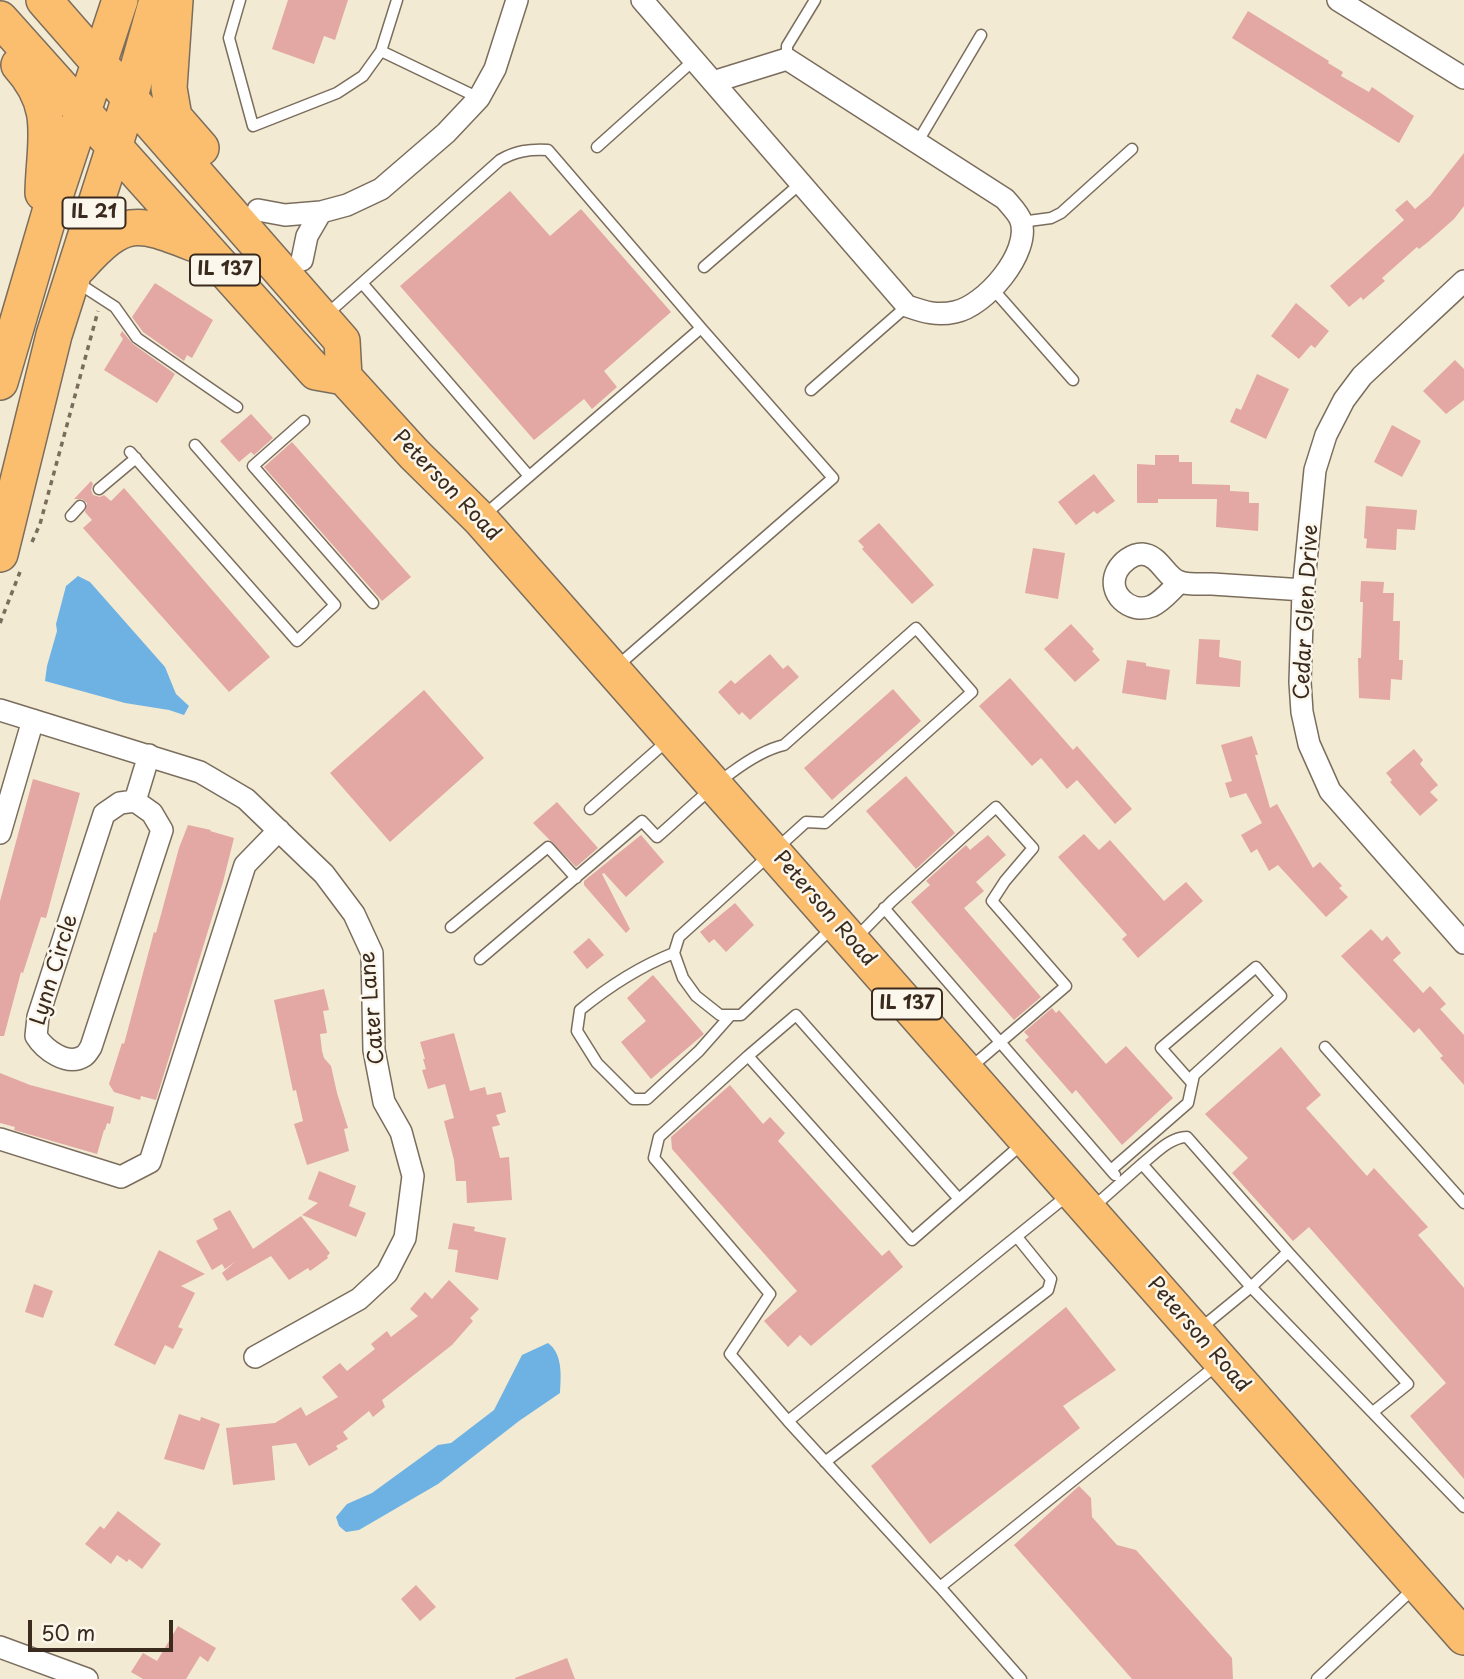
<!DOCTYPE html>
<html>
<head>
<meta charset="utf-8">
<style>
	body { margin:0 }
	#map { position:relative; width:1464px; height:1679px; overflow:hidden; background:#f2ead2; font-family:"Playpen Sans",sans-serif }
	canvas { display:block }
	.scale { position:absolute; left:28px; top:1620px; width:145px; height:32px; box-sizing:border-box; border:4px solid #3b2a1e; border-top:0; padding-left:9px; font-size:21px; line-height:24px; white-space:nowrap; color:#3b2a1e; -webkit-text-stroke:5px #fbf7ec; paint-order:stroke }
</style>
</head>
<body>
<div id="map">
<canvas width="1464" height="1679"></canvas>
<div class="scale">50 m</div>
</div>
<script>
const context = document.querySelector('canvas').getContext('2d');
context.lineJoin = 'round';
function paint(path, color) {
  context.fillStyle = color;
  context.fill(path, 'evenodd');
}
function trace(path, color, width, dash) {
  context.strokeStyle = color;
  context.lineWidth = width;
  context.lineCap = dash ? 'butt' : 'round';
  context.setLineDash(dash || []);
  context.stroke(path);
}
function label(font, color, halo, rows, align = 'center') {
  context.font = font + ' "Playpen Sans",sans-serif';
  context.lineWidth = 5;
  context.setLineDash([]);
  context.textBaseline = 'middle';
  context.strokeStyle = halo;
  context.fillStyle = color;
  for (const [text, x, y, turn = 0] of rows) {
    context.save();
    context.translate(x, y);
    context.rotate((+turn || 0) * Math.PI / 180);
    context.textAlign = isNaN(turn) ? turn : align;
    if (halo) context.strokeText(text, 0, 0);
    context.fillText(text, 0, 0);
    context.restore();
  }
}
paint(new Path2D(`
	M78 576 90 582 165 667 176 694 189 706 184 715 169 710 125 703 45 681 47 666 57 631 56 624 66 586Z
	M548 1343C563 1354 561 1376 560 1393L519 1421 438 1484 359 1530 346 1532 339 1526 336 1517 347 1504 372 1493 438 1445 451 1443 494 1410 522 1355Z`), '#6eb2e4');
paint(new Path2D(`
	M288 0H348L335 40 324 36 314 64 272 49Z
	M1248 11 1329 61 1328 63 1343 72 1341 76 1369 92 1372 87 1414 116 1399 143 1232 38Z
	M1464 153V206L1454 219 1428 242 1419 249 1417 247 1382 278 1385 281 1363 300 1361 297 1349 307 1330 286 1404 220 1395 210 1407 200 1415 209 1430 196Z
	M510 191 550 236 581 209 671 312 604 371 617 387 592 409 584 399 534 440 400 286Z
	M155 283 213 320 192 358 187 355 184 361 143 332 132 317Z
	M1296 303 1329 331 1315 348 1311 345 1299 359 1271 336Z
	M122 331 133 344 175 374 157 403 104 370 123 339 120 335Z
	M1455 360 1464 369V400L1446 414 1423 391Z
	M1257 374 1289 389 1266 439 1230 422 1236 408 1241 410Z
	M251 414 273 438 254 455 251 452 239 462 220 441Z
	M1392 425 1421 441 1402 477 1374 462Z
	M292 442 411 577 382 601 264 467Z
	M1155 455H1179V462H1192V484L1230 485V491L1249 492V503H1259L1258 531 1216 527 1217 499H1158V503H1137V464L1155 465Z
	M1094 474 1115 501 1097 514 1094 511 1076 525 1058 502Z
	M91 481 93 484 91 490 93 495 100 497 104 495 111 501 124 488 270 657 229 692 83 528 92 520 85 512 87 503 82 499H74Z
	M1366 506 1417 510 1415 530 1397 529 1396 550 1366 548 1367 539 1364 538Z
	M879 523 934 585 912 604 862 549 864 547 858 541Z
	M1033 548 1065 553 1058 599 1025 593Z
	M1361 581 1384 582 1383 593H1394L1393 621H1400L1399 660H1403L1402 680 1391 679 1390 700 1359 698 1358 658H1361L1363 602H1360Z
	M1071 624 1094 649 1092 651 1100 660 1075 682 1044 649Z
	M1199 639 1220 640 1219 657 1241 661 1240 687 1196 684Z
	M770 654 783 669 788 665 799 677 750 720 742 712 739 715 718 692 731 680 735 684Z
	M1127 660 1146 663V666L1170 670 1166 700 1122 693Z
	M1010 678 1073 750 1077 746 1132 809 1115 824 1077 780 1067 789 1041 758 1032 766 979 706Z
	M893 689 921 721 832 800 804 768Z
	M424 690 484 758 390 842 330 773Z
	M1252 736 1258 755H1255L1270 808 1277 804 1313 868 1320 862 1342 886 1339 888 1348 897 1326 917 1278 865 1269 871 1257 849 1251 853 1241 835 1262 823 1246 793 1230 798 1225 783 1232 781 1221 745Z
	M1414 749 1423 760 1420 764 1438 785 1430 792 1438 800 1420 816 1390 782 1392 780 1386 773Z
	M906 776 955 833 916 869 866 811Z
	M33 779 80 793 46 918 41 917 23 973 21 972 4 1036H0V901Z
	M557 802 598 848 576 867 533 823Z
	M188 825 211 830 210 831 234 838 223 882 156 1100 141 1096 140 1100 114 1092 109 1084 122 1043 124 1044 154 932 156 933 179 848Z
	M1084 834 1099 850 1110 840 1164 901 1186 882 1203 901 1138 958 1122 939 1127 935 1058 857Z
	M641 835 664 862 626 897 604 873 602 874 630 929 626 933 584 885V881Z
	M988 835 1006 855 976 882 984 891 964 908 1041 997 1014 1020 911 902 930 885 926 881 966 845 970 850Z
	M735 903 754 925 726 952 714 939 709 943 700 932Z
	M1371 929 1382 941 1387 936 1401 953 1393 960 1423 993 1430 986 1446 1004 1440 1009 1464 1035V1085L1440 1058 1443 1056 1419 1028 1414 1033 1341 956Z
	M589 938 604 955 587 969 573 952Z
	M653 975 704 1034 651 1079 621 1042 646 1021 627 998Z
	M324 989 329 1010 323 1011 327 1033 320 1034 322 1051 324 1058 331 1066 337 1093 348 1128 344 1129 349 1151 307 1165 294 1124 303 1121 296 1090 293 1091 290 1077 274 1000Z
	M1052 1008 1056 1013 1059 1010 1106 1064 1126 1046 1173 1098 1122 1145 1076 1090 1072 1094 1025 1040 1029 1037 1024 1032Z
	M454 1033 470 1091 485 1087 487 1095 501 1092 506 1112 496 1115 500 1125 492 1127 500 1158 509 1157 512 1200 467 1203 466 1181H456L454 1160 444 1121 454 1118 445 1084 428 1089 422 1070 426 1069 423 1059H425L420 1042Z
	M1281 1047 1321 1095 1306 1108 1367 1176 1374 1168 1428 1227 1418 1235 1464 1288V1479L1410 1416 1446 1383 1309 1227 1293 1241 1232 1173 1248 1158 1205 1114Z
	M0 1073 30 1085 114 1107 110 1124 107 1123 105 1130H104L97 1154 14 1130 15 1127 0 1123Z
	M730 1085 763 1124 770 1117 785 1133 778 1141 882 1256 889 1250 903 1267 811 1346 800 1335 788 1347 764 1321 797 1291 672 1149 671 1137Z
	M319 1171 356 1186 349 1206 366 1213 356 1237 302 1215 318 1203 308 1199Z
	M230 1210 253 1249 301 1216 330 1253 327 1256 328 1258 310 1271 308 1268 289 1280 271 1256 227 1281 222 1273 236 1261 225 1269 222 1264 212 1270 196 1241 218 1229 213 1219Z
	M453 1223 475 1227 474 1231 506 1238 498 1280 455 1272 458 1250 448 1249Z
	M159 1250 205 1274 181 1286 195 1293 178 1327 183 1329 173 1349 165 1345 155 1365 114 1345Z
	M449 1280 479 1309 470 1318 473 1321 452 1345 382 1400 385 1407 373 1417 369 1411 343 1432 348 1439 336 1446 338 1449 309 1466 296 1443 272 1446 275 1480 233 1485 226 1428 275 1423 301 1407 306 1416 338 1397 322 1377 340 1363 347 1371 375 1349 371 1344 387 1331 391 1337 418 1316 410 1309 425 1292 432 1299Z
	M34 1284 53 1291 43 1318 25 1312Z
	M1066 1307 1116 1370 1063 1406 1080 1428 930 1544 871 1466Z
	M179 1414 200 1421 201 1417 220 1424 204 1470 164 1459Z
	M1079 1486 1091 1498 1092 1517 1117 1545 1136 1550 1232 1658 1233 1679H1132L1014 1545Z
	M118 1511 161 1544 142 1569 129 1559 127 1562 117 1555 111 1564 85 1544 100 1526 104 1529Z
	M416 1585 436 1607 420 1621 401 1599Z
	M178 1626 216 1648 208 1662 200 1656 186 1679H143L131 1672 143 1653 157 1661Z
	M567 1658 575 1679H515V1678Z`), '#e3a7a4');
const service = new Path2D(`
	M240 0 229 38 253 126 337 93 363 76 381 51
	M397 0 381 51 479 98
	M787 59V46L815 0
	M917 143 981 35
	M597 147 694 60
	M1021 222 1051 218 1061 213 1132 149
	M704 267 801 183
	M78 283 115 307 137 338 237 407
	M362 283 529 476
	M992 288 1073 380
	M326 315 500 160C516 151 529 149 548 150L701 328 482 517
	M811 390 907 306
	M304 421 253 466 373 603
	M130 452 297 641 335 605 195 445
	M99 489 136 458
	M71 516 80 506
	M615 668 833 478 701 328
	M590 809 667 741
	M884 908 1115 1175
	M451 927 548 847 576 878
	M854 940 892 901 996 807 1033 848 1005 881 992 901 1066 986 970 1068
	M674 953C641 966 608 987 580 1010L577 1031 597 1063 633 1099H647L699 1051 730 1016
	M480 959 642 821 657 837C691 808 741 755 784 745L916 628 972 692 825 823 806 822 679 937 674 953 683 978 696 996 720 1015H741L832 928
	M1325 1047 1464 1203
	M748 1056 796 1015 959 1199
	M1022 1144 912 1240 748 1056 659 1137 654 1158 770 1294 730 1354 788 1421 1068 1195
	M1142 1164C1155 1154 1170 1137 1187 1137L1288 1252
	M1111 1170 1188 1103 1194 1075 1281 996 1256 967 1161 1048 1192 1083
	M1091 1209 1142 1164 1251 1287 1288 1252 1408 1384 1373 1412
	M1201 1328 1251 1287 1464 1507
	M788 1421 940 1587
	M825 1462 1048 1290 1051 1279 1017 1237
	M1021 1679 940 1587 1217 1365
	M1317 1679 1413 1589`);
const minor = new Path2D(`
	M642 0 907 306C924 312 937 316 955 312 985 306 1031 253 1021 221 1019 214 1010 205 1005 199L787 59 713 82
	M1338 0 1464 78
	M258 210 285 215 321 212 347 205 381 189 446 133 479 98 495 69 517 0
	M302 260 307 236 321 212
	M1464 281 1362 376 1344 400 1326 435 1315 470 1303 592 1300 682 1302 712 1309 744 1330 791 1464 943
	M1180 582C1171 590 1163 601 1152 606 1130 615 1106 593 1117 571 1122 562 1132 554 1142 554 1160 555 1165 577 1180 582 1189 585 1202 584 1212 584 1243 586 1273 588 1304 590
	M0 710 200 772 246 799 324 874 354 914 372 953 374 1050 384 1102 401 1132 413 1176 405 1238 387 1273 359 1299 255 1357
	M135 801 152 813 162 830 91 1047C89 1050 87 1054 84 1056 67 1067 44 1049 36 1036L38 1017 104 814 120 803Z
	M135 801 149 755
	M0 833 33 720
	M0 1139 121 1177 150 1162 245 865 279 830
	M0 1647 87 1679`);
const primary = new Path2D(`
	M44 0 342 341 344 377
	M175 0 169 88 174 117 201 148
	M0 19 316 372 344 377 414 454 480 519 1464 1637
	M19 65C58 108 44 141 43 193
	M79 267C126 214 138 222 200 246
	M0 382 52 205 120 0
	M0 554 54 335 129 100 157 0`);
trace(service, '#7b6d5d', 13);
trace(minor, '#7b6d5d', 24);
trace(primary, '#7b6d5d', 38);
trace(new Path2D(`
	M32 542 40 524 98 311
	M0 623 20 572`), '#7b6d5d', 3.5, [5, 5]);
trace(service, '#fff', 10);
trace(minor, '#fff', 21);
trace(primary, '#fbbd6e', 35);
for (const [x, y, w] of [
	[94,213,63],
	[225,270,70],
	[907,1004,70]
]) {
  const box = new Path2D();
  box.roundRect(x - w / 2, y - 15.5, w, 31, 5);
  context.fillStyle = '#fbf7ec';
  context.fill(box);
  trace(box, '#3b2a1e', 2);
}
label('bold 19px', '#3b2a1e', null, [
	["IL 21",94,213],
	["IL 137",225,270],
	["IL 137",907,1004]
]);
label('21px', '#3b2a1e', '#fbf7ec', [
	["Peterson Road",446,486,46],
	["Cedar Glen Drive",1307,612,-87],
	["Peterson Road",824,909,49],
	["Lynn Circle",55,970,-73],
	["Cater Lane",373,1008,-95],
	["Peterson Road",1198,1335,49]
]);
</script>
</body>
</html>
